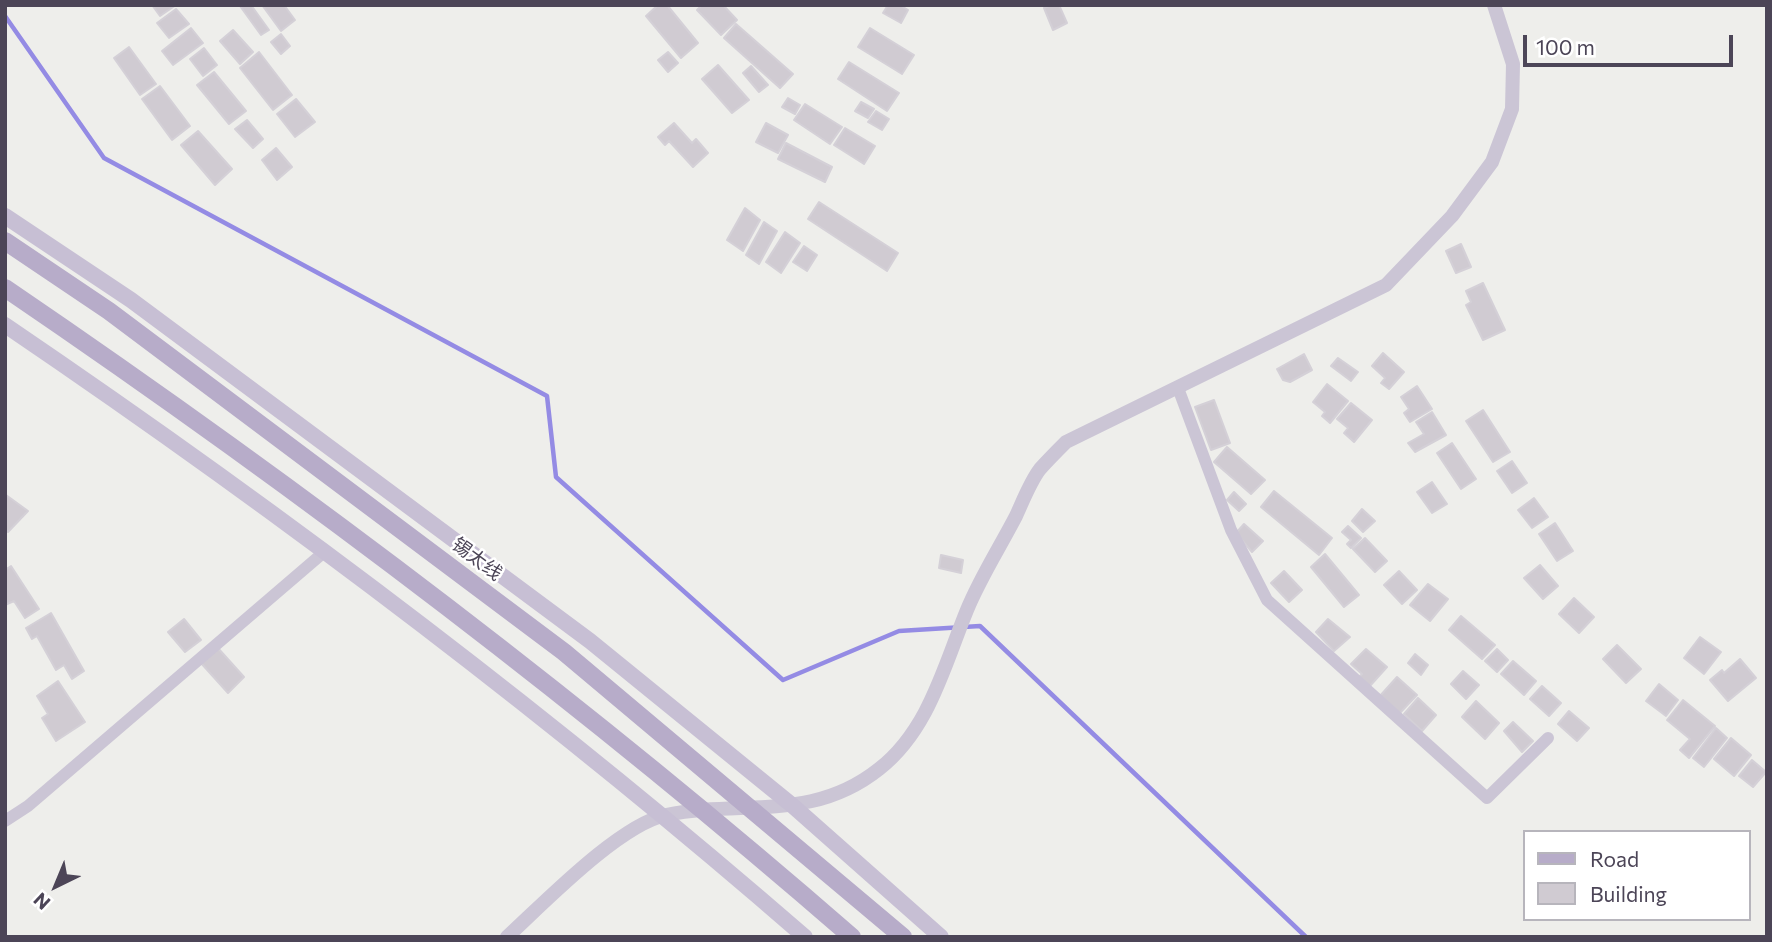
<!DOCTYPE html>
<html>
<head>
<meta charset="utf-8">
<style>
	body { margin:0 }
	#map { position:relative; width:1772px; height:942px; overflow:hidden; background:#eeeeeb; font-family:Commissioner,sans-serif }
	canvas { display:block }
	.frame { position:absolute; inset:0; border:7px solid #4c4557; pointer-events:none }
	.legend { position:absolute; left:1523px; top:830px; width:228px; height:91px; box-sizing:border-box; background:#fff; border:2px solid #b7b5bc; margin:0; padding:9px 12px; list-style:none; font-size:21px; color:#4c4557 }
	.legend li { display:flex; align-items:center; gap:14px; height:35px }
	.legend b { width:35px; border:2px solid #b7b5bc }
	.north { position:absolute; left:21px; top:851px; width:70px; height:70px; -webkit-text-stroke:5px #fff; paint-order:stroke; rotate:223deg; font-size:19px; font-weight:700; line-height:28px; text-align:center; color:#4c4557 }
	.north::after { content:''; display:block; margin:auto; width:24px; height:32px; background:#4c4557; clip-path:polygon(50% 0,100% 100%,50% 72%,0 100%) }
	.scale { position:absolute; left:1523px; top:35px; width:210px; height:32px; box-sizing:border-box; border:4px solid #4c4557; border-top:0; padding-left:9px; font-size:21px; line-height:24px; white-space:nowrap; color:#4c4557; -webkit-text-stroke:5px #fff; paint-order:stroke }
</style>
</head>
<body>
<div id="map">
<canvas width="1772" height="942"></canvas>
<div class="frame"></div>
<ul class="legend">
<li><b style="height:9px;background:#b7acc9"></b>Road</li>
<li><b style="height:19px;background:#d0cbd2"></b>Building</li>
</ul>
<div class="north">N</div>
<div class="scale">100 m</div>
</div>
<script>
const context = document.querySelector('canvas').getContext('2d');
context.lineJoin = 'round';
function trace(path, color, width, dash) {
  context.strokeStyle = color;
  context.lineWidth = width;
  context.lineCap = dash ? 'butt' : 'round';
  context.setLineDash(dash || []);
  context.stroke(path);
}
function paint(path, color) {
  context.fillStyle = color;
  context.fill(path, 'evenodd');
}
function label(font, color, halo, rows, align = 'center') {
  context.font = font + ' Commissioner,"Noto Sans SC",sans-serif';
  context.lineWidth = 5;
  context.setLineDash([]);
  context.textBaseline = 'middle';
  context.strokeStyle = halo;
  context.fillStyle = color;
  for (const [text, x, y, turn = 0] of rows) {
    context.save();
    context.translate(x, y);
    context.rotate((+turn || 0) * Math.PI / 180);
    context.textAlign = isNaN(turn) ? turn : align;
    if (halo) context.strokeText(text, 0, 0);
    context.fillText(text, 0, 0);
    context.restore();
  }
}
trace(new Path2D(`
	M5 16 104 158 547 396 556 477 783 680 899 631 980 626 1306 937`), '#948be4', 4.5);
const building = new Path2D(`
	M152 5H176L160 16Z
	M251 5 269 30 261 35 240 6Z
	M262 5H284L295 20 281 31Z
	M658 5H667L698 43 681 58 646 16Z
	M702 5H723L737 20 721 35 697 10Z
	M888 5H900L908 10 901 23 883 13Z
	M1051 5H1059L1067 23 1053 30 1044 8Z
	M176 9 189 24 169 38 157 23Z
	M736 24 793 74 780 88 724 38Z
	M191 28 203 43 173 65 162 51Z
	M870 28 914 55 902 74 858 47Z
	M233 30 253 52 240 64 220 41Z
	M281 34 290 46 281 54 271 42Z
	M129 47 156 84 140 95 114 58Z
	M204 48 217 65 203 76 190 59Z
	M259 52 292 95 273 110 240 68Z
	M668 52 678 63 668 72 658 60Z
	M849 62 899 93 887 111 838 79Z
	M718 65 749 100 732 113 702 79Z
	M751 66 768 85 759 92 743 73Z
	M214 72 246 111 229 124 197 85Z
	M160 86 190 126 172 140 142 99Z
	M788 98 800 105 795 114 782 107Z
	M296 99 315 122 295 137 277 114Z
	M861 102 874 109 868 118 855 111Z
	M805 104 842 127 830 144 794 120Z
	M876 111 889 119 882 130 868 122Z
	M247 120 263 139 253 148 235 129Z
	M674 123 692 143 696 139 708 153 693 167 669 141 665 145 658 137Z
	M766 123 788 135 778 153 756 142Z
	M845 128 875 146 864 164 834 145Z
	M198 131 232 169 215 185 181 145Z
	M786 143 832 167 825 182 778 159Z
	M276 148 292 167 277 180 262 160Z
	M819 202 898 253 887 271 808 219Z
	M745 208 760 220 743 251 727 240Z
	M764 222 777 231 759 264 746 255Z
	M785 232 800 243 781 273 766 262Z
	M1461 244 1471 267 1456 273 1446 251Z
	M804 246 817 255 807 271 793 262Z
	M1483 283 1505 330 1483 340 1466 305 1471 302 1466 291Z
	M1383 353 1404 372 1389 389 1381 383 1385 378 1372 366Z
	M1304 354 1312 370 1290 382 1283 380 1277 369Z
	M1338 358 1358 372 1351 381 1331 366Z
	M1327 384 1348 401 1330 423 1322 416 1325 412 1313 402Z
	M1417 386 1432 409 1410 422 1404 413 1409 409 1401 397Z
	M1214 400 1230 443 1211 450 1195 407Z
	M1351 403 1372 420 1354 442 1344 433 1348 428 1337 419Z
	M1483 410 1510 452 1493 462 1466 421Z
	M1432 412 1446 435 1415 452 1408 443 1424 434 1416 422Z
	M1452 443 1476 479 1461 489 1437 453Z
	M1227 447 1265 480 1251 494 1214 462Z
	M1512 461 1527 483 1512 493 1497 471Z
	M1432 482 1447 504 1432 513 1417 492Z
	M1274 491 1332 538 1319 555 1261 507Z
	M1234 492 1246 504 1239 511 1227 500Z
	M6 495 28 511 8 532 5 529Z
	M1534 498 1548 517 1532 528 1518 510Z
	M1362 509 1375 521 1363 532 1352 521Z
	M1555 523 1573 551 1557 561 1539 534Z
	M1244 524 1263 541 1252 552 1236 533Z
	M1348 526 1361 538 1351 548 1347 544 1351 540 1342 532Z
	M1365 538 1387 561 1375 572 1353 549Z
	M1325 554 1359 595 1344 607 1311 567Z
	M941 555 963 560 961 573 939 568Z
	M1540 565 1558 586 1543 599 1524 578Z
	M11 566 39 609 25 618 14 601 5 605V570Z
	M1284 571 1302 590 1289 602 1271 583Z
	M1399 571 1417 590 1402 604 1384 585Z
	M1428 584 1448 599 1430 621 1410 605Z
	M1574 598 1594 617 1579 633 1559 614Z
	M51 613 84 671 72 679 64 665 56 670 37 636 32 639 26 628Z
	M1461 616 1495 645 1482 659 1449 630Z
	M184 619 201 640 185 652 168 632Z
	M1328 619 1350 637 1334 651 1316 632Z
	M1700 637 1721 652 1704 674 1684 658Z
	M1617 645 1641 669 1626 683 1603 659Z
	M217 647 244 677 228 693 200 662Z
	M1366 649 1387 667 1369 687 1358 678 1362 674 1351 664Z
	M1497 649 1508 660 1497 672 1485 661Z
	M1415 654 1428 665 1421 675 1408 663Z
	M1740 659 1756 678 1728 701 1710 680 1722 670 1724 673Z
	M1513 661 1536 681 1524 695 1501 674Z
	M1463 671 1479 685 1466 699 1451 684Z
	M1397 677 1417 695 1398 715 1379 697Z
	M58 681 85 722 56 741 42 718 48 714 37 696Z
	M1659 684 1678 700 1666 716 1646 701Z
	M1542 686 1561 703 1549 716 1530 699Z
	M1418 698 1436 715 1422 731 1404 714Z
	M1683 700 1715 726 1689 758 1680 750 1690 739 1667 720Z
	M1476 701 1499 723 1485 739 1462 717Z
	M1569 711 1589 728 1577 741 1558 724Z
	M1513 722 1533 741 1522 752 1504 731Z
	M1716 728 1727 738 1704 767 1693 758Z
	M1731 738 1751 755 1734 776 1714 759Z
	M1752 760 1766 772 1753 787 1739 776Z`);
paint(building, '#d0cbd2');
trace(building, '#d4d0d7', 2);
trace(new Path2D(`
	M1178 388 1231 530 1267 600 1487 798 1548 738
	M5 821 28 806 323 553`), '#cbc5d5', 12);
trace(new Path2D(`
	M507 937C544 903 619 825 666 815 742 799 811 823 879 769 929 730 944 666 967 610 980 578 1000 547 1016 516 1023 501 1030 482 1040 469 1048 460 1057 451 1066 442L1386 285 1452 216 1492 162 1512 109 1513 64 1494 5`), '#cbc5d5', 14);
trace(new Path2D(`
	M5 216 131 300 590 641 793 806 941 937
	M5 325C282 513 553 718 805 937`), '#c7bfd4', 16);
trace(new Path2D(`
	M5 241 109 311 564 652 903 937
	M5 288C299 488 584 704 852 937`), '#b7acc9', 18);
label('19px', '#4c4557', '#fff', [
	["锡太线",477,559,37]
]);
</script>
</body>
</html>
